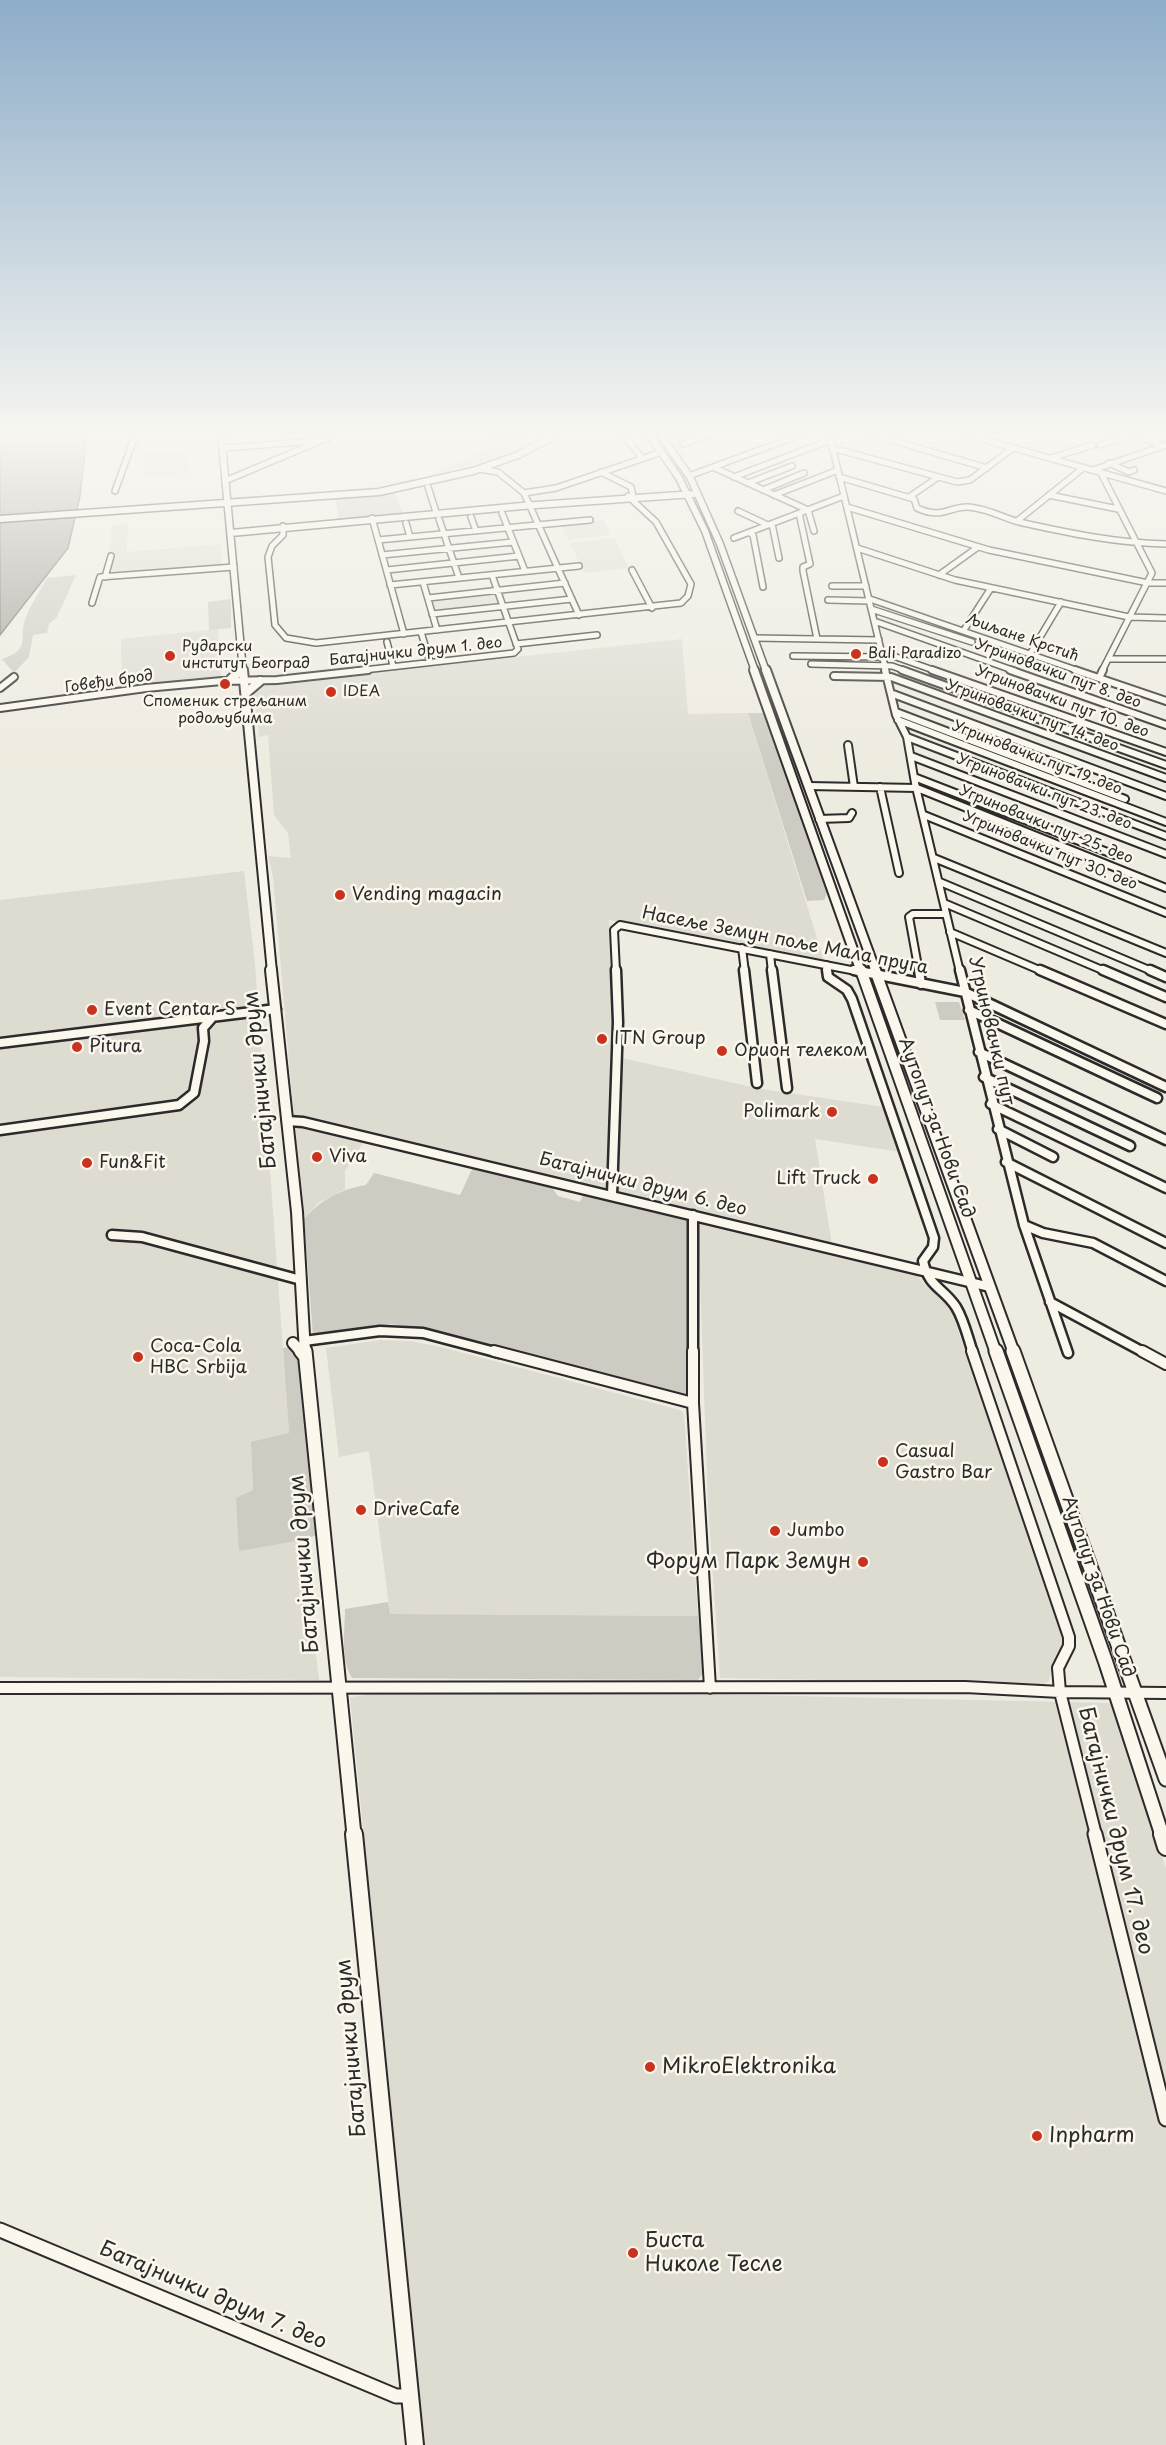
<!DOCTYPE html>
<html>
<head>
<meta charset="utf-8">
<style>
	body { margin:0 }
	canvas { display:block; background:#eeebe0 }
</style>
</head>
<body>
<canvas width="1166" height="2445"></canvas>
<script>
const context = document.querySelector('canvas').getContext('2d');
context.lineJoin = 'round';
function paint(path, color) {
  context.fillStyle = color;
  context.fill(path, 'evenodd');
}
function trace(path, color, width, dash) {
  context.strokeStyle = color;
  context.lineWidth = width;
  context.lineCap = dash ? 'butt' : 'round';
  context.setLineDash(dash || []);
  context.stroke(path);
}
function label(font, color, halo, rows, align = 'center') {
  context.font = font + ' "Playpen Sans",sans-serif';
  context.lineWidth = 5;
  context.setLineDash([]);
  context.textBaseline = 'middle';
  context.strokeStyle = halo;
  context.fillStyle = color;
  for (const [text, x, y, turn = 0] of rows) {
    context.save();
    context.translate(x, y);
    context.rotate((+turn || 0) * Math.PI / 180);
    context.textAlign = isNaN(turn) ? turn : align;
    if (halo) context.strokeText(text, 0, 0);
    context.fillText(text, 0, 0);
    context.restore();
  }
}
paint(new Path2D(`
	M189 451 190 474 144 477 141 452Z
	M603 520 612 535 568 540 561 523Z
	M128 524 127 552 221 544 222 567 107 576 112 525Z
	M614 538 629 568 584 573 570 543Z
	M497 590 503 606 432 614 428 598Z
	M218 629 221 676 217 678 122 689 121 639Z
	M682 639 688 714 748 713 824 961 609 920 615 995 607 1191 294 1119 273 877 268 856 291 858 288 833 274 815 268 735 259 737 254 690 267 684Z
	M244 871 255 964 289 1433 251 1443 253 1490 239 1550 302 1540 319 1680 0 1677V900Z
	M617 1057 761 1089 884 1107 901 1152 815 1139 832 1245 616 1192Z
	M304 1126 364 1141 345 1171V1189L318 1203 304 1219 295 1129Z
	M698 1222 916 1274 929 1289 949 1304 1062 1632V1648L1053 1662 1049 1681 1044 1684 720 1678 708 1504Z
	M380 1340 410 1341 441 1347 680 1410 684 1414 698 1616 390 1614 369 1451 339 1457 326 1348Z
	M428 1688 1113 1703 1166 1869V2445H424L350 1697Z`), '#dedbd1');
paint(new Path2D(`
	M496 433H525L522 435 535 439 492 459 432 475 490 448 475 442Z
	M661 433H700L705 435 679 446 687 456 681 459Z
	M394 491 403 514 339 519 335 497Z
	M76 575 57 617 49 624 47 633 33 635 29 657 14 673 2 659C33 648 17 640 26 617 31 604 40 591 47 578Z
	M231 599V628L209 630 208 602Z
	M748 713H764L827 893 824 900 807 901Z
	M935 1002H959L965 1020H940Z
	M473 1167 551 1186 558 1196 580 1202 584 1193 689 1219V1393L683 1398 494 1347 392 1324 313 1336 304 1219C322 1199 339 1190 366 1185L374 1173 460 1195Z
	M291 1347 304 1361 317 1535 302 1540 239 1551 236 1498 253 1490 251 1442 289 1433 283 1348Z
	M388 1602 390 1614 698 1616 704 1672 698 1680 352 1678C340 1659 345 1630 345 1609Z`), '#cecbc2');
const water = new Path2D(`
	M0 433H87L80 496 68 548 0 635Z`);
paint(water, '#a4a29a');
trace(water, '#74726e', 1.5);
const minorFar4 = new Path2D(`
	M622 433 642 458
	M829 433 886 671
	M867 433 987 468
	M961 433 1166 491
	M1132 433 1162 446
	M1142 437 1157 433
	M1151 441 1166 437
	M683 444 715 433
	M1100 445 1135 434
	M223 448 314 441
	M832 448 957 482 970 480 1013 448
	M1051 458 1093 445
	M1109 463 1129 472 1134 470
	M715 468 808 510 814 531
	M479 469 498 472 524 493 579 615
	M1093 470 1166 445
	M601 472 631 487 634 501
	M1101 473 1152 573 1102 671
	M689 476 805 433
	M734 477 830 440
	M839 477 914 499 917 508C945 521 950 503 975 508 990 510 1004 518 1019 522 1068 533 1116 543 1166 544
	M225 481 339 433
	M748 483 792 466
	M428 487 436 512
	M763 490 804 473
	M115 491 136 433
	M524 493 556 488 662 452
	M774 495 838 470
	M1049 495 1118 509
	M909 497 937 478
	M847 507 989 550 1148 583H1166
	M738 511 768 525
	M502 513 525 571
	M799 513 810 564 803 567V571L817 639
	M471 517 476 531
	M372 518 404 634
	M439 519 459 578
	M1017 521 1083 468
	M406 523 410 537
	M772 524 779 558
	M283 526V535L272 546 268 557 275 625 286 638 316 643 681 603 688 596 691 584 656 522 628 496
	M750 533 753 535 763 587
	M734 538 844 496
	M378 540 590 520
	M857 548 955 580 1129 617 1166 618
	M382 555 513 542
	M387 570 519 556
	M632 570 652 608
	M939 575 978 547
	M105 577 111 556
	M423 582 437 630
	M390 585 579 566
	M832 586H866
	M428 598 565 583
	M870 599 1079 671
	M828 600 870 601
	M92 603 100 577 234 567
	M871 609 972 642
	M432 614 572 599
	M874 621 1015 671
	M964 630 991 588
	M421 632 430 662
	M754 638 879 640
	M387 642 393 666
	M516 644 597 635
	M882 652 936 671
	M1030 654 1061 602
	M793 656 883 657
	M1109 659H1166
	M811 664 892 666 906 671
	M355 671 514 653 518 649 492 575`);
const minorFar3 = new Path2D(`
	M885 670 896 715 907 737 915 783 960 972
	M902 670 1166 765
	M932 670 1166 752
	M1010 670 1166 725
	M1075 670 1166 701
	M834 676 891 677 1166 778
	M1099 678 1103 670
	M0 688 14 677
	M893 694 1166 796
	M0 708 146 688 222 681 277 680 368 670
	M896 712 1125 799
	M898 720 1166 822
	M907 737 1166 836
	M848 745 854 787
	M911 756 1166 854
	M914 777 1115 855
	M808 786 917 788 1166 888
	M880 787 899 873
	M924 815 1166 913
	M819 819 849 818 852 813
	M934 858 1166 953
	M940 882 1154 972
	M944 903 1107 972
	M950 932 1044 972
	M742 948 745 972
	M770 954 772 972
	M827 965 828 972
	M616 972 614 930 620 925 861 972
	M919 972 909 917 913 914H946`);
const minorFar2 = new Path2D(`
	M744 970 757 1083
	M772 970 787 1088
	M827 970 828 977 847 990 852 999 934 1238 933 1247 923 1261C929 1288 943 1287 956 1307 964 1320 968 1338 973 1353
	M854 970 965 992 1166 1087
	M919 970 921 984
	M960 970 1024 1225 1068 1353
	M1040 970 1166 1024
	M1103 970 1166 997
	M1150 970 1166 977
	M969 1010 1157 1098
	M0 1043 276 1009
	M979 1052 1166 1140
	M984 1077 1130 1146
	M991 1104 1166 1188
	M287 1121 303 1122 990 1287
	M998 1129 1053 1157
	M0 1130 179 1105 194 1093 204 1041 203 1028 211 1019
	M1006 1162 1166 1243
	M612 1195 618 1022 616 970
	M693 1215V1353
	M1024 1225 1043 1233 1093 1243 1166 1281
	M112 1235 142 1237 301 1280
	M1050 1302 1145 1353
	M304 1341 380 1331 423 1333 499 1353`);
const minorFar1 = new Path2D(`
	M494 1351 693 1403
	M693 1351V1403L710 1688
	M972 1351 1069 1637V1646L1058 1668 1060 1692 1096 1835
	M1142 1351 1166 1364
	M0 1688 965 1687 1060 1692 1166 1693`);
const minor = new Path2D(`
	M1095 1834 1166 2119
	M0 2230 396 2396H410`);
const majorFar4 = new Path2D(`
	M221 433 243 671
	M648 433 679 478 705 531 755 671
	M659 433 690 477 720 544 766 671
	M0 519 379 492 473 471 518 455 559 433
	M231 533 522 506 694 494
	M240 671 242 669`);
const majorFar3 = new Path2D(`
	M243 670 272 972
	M754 670 861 972
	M766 670 876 972
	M231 679 241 670
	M246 693 260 681`);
const majorFar2 = new Path2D(`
	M271 970 297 1212 305 1353
	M861 970 996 1353
	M875 970 1014 1353
	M293 1343 302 1353`);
const majorFar1 = new Path2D(`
	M301 1351 305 1356
	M305 1351 354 1835
	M996 1351 1106 1663 1162 1835
	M1013 1351 1166 1779`);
const major = new Path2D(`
	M354 1834 415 2445
	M1162 1834 1166 1847`);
trace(minorFar4, '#2b2b2b', 8);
trace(minorFar3, '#2b2b2b', 10);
trace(minorFar2, '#2b2b2b', 13);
trace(minorFar1, '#2b2b2b', 14);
trace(minor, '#2b2b2b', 17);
trace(majorFar4, '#2b2b2b', 9);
trace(majorFar3, '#2b2b2b', 12);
trace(majorFar2, '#2b2b2b', 14);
trace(majorFar1, '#2b2b2b', 17);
trace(major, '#2b2b2b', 20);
trace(minorFar4, '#fbf7ec', 5);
trace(minorFar3, '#fbf7ec', 6);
trace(minorFar2, '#fbf7ec', 8);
trace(minorFar1, '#fbf7ec', 10);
trace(minor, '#fbf7ec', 13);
trace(majorFar4, '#fbf7ec', 6);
trace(majorFar3, '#fbf7ec', 8);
trace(majorFar2, '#fbf7ec', 10);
trace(majorFar1, '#fbf7ec', 13);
trace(major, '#fbf7ec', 16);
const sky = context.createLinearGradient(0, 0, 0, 775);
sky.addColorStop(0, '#8dadc9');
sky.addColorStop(0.56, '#f7f6f1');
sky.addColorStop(1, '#f7f6f100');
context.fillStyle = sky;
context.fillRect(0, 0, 1166, 775);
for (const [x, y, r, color] of [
	[856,654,6,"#c8321e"],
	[170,656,6,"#c8321e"],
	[225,684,6,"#c8321e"],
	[331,692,6,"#c8321e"],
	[340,895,6,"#c8321e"],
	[92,1010,6,"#c8321e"],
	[602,1039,6,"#c8321e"],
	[77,1047,6,"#c8321e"],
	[722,1051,6,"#c8321e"],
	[832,1112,6,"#c8321e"],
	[317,1157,6,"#c8321e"],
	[87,1163,6,"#c8321e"],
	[873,1179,6,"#c8321e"],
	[138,1357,6,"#c8321e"],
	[883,1462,6,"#c8321e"],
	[361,1510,6,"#c8321e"],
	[775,1531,6,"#c8321e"],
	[863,1562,6,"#c8321e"],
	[650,2067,6,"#c8321e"],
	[1037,2136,6,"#c8321e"],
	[633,2253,6,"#c8321e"]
]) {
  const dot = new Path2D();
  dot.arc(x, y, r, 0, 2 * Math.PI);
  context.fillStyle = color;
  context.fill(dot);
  trace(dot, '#fbf7ec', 2);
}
label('15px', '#2b2b2b', '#fbf7ec', [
	["Љиљане Крстић",1022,638,19],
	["Батајнички друм 1. део",416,652,-6],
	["Угриновачки пут 8. део",1058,674,20],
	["Говеђи брод",109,682,-8],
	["Угриновачки пут 10. део",1062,702,20],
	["Угриновачки пут 14. део",1032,716,20],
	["Угриновачки пут 19. део",1037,758,21],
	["Угриновачки пут 23. део",1044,792,21],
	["Угриновачки пут 25. део",1046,825,22],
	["Угриновачки пут 30. део",1050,851,22]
]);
label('15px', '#2b2b2b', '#fbf7ec', [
	["Рударски",182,647],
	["институт Београд",182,664],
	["Bali Paradizo",868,654],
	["IDEA",343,692],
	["Споменик стрељаним",225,702,"center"],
	["родољубима",225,719,"center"]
], 'left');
label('18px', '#2b2b2b', '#fbf7ec', [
	["Vending magacin",352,895],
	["Event Centar S",104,1010],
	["ITN Group",614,1039],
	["Pitura",89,1047],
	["Орион телеком",734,1051],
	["Polimark",820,1112,"right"],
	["Viva",329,1157],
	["Fun&Fit",99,1163],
	["Lift Truck",861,1179,"right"],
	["Coca-Cola",150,1347],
	["HBC Srbija",150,1368],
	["Casual",895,1452],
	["Gastro Bar",895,1473],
	["DriveCafe",373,1510],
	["Jumbo",787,1531]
], 'left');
label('18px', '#2b2b2b', '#fbf7ec', [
	["Насеље Земун поље Мала пруга",785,941,11],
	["Угриновачки пут",991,1031,77],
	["Аутопут за Нови Сад",936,1128,70],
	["Батајнички друм 6. део",643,1185,14],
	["Аутопут за Нови Сад",1098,1587,71]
]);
label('21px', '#2b2b2b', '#fbf7ec', [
	["Батајнички друм",261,1080,-96],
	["Батајнички друм",305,1564,-95],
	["Батајнички друм 17. део",1115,1831,76],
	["Батајнички друм",352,2048,-95],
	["Батајнички друм 7. део",213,2296,23]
]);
label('21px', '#2b2b2b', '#fbf7ec', [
	["Форум Парк Земун",851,1562,"right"],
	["MikroElektronika",662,2067],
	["Inpharm",1049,2136],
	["Биста",645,2241],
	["Николе Тесле",645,2265]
], 'left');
</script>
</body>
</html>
